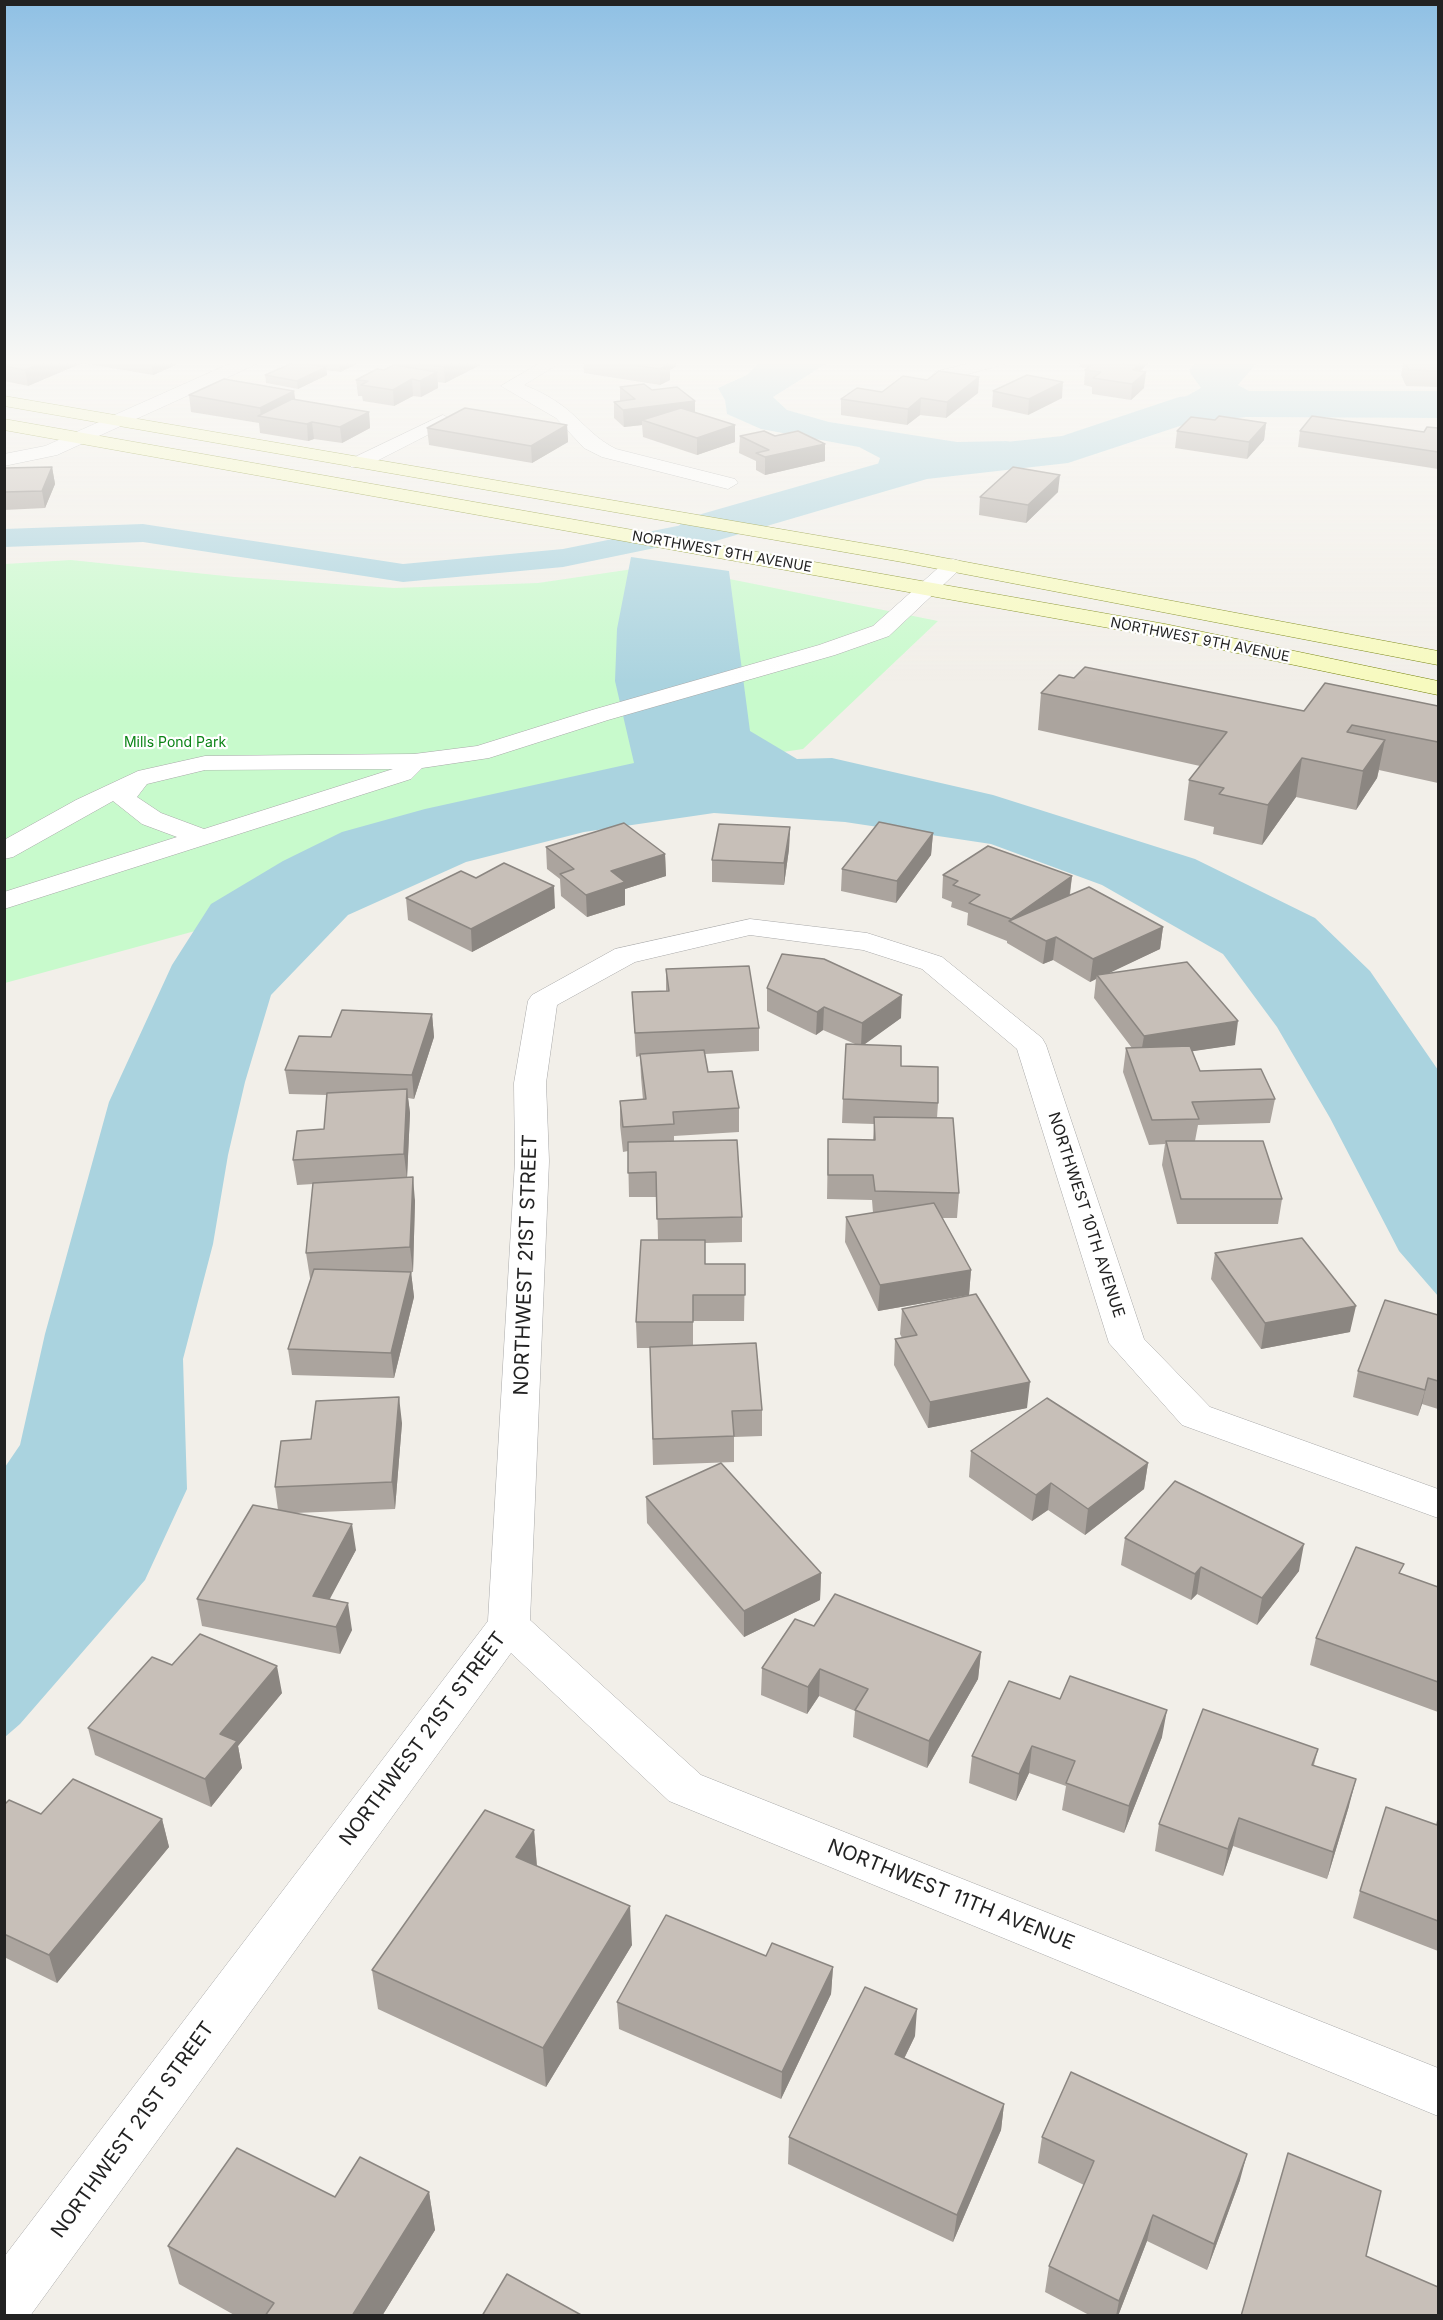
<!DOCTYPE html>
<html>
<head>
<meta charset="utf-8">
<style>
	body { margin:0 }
	#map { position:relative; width:1443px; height:2320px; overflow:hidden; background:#f2efe9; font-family:Inter,sans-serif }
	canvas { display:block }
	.frame { position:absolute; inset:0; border:6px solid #222; pointer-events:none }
</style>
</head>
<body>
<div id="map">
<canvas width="1443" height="2320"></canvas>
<div class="frame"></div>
</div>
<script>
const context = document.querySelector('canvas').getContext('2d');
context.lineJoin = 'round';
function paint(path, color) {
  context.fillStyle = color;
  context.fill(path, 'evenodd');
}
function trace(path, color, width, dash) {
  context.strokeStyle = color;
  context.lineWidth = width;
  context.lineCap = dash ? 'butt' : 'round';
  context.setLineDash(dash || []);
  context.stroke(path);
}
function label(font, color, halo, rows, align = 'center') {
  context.font = font + ' Inter,sans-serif';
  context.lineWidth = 4.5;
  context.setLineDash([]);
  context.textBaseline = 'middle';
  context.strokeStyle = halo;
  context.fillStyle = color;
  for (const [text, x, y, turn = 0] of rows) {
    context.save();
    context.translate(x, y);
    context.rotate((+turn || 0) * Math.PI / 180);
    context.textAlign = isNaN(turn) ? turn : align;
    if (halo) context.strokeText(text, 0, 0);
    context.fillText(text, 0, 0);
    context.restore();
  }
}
paint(new Path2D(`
	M71 560 235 577 394 588 538 583 660 565 938 621 803 749 629 775 217 925 5 983V564Z`), '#c8facc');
paint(new Path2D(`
	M762 360H832L773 397 787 410 829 422 957 442 1011 441 876 470 880 458 859 447 761 429 727 414 725 400 718 388 747 375Z
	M1198 360H1259L1238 385 1262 398 1172 404 1201 388 1189 371Z
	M631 557 729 571 750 731 797 759 832 758 993 795 1195 859 1315 918 1370 971 1438 1070V1296L1399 1251 1330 1118 1277 1027 1223 954 1102 885 991 844 845 822 714 813 584 832 466 862 348 915 271 995 245 1082 228 1155 213 1244 183 1359 187 1489 145 1580 20 1724 5 1737V1467L20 1445 45 1334 109 1102 172 965 211 904 283 861 342 832 425 809 634 763 615 681 617 629Z`), '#aad3df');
paint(new Path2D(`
	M702 521 713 524 717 530 713 536 563 567 403 582 143 542 4 547V529L143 524 403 564 563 549Z`), '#aad3df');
paint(new Path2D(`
	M1246 391H1438V418L1246 417 1186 424 1068 463 927 479 702 545 684 541 676 530 684 519 922 451 1062 436 1179 397Z`), '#aad3df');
const minor = new Path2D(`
	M238 360H259L257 364 57 455 4 466V454L45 446Z
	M545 360H565L524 385C540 391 556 400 569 411 585 425 596 439 616 449L735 479 738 483 728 489 602 457 584 448 556 418 501 386Z
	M982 360H1008L1006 364 941 381 932 376 935 372Z
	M443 415 452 420 449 424 365 467H351L349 463 351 459Z
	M953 559 960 561 963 565 960 569 889 636 835 655 608 720 489 758 422 768 411 779 4 909V892L177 837 142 824 113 801 13 857 4 859V840L76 800 138 771 205 756 414 754 477 746 592 710 819 645 873 626 946 561ZM393 769 204 829 161 813 137 797 147 784 205 770Z
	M750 919 867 933 942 957 1042 1038 1046 1045 1144 1339 1210 1407 1438 1489V1518L1182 1425 1109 1343 1017 1049 922 969 863 950 750 935 635 962 557 1005 546 1083 549 1161 530 1620 701 1775 1438 2068V2116L669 1801 511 1653 30 2316H4V2257L488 1621 515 1161 514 1083 528 1001 532 995 615 949Z`);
const secondary = new Path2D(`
	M4 396 902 550 1438 651V665L902 562 4 406Z
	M4 419 1165 624 1438 681V695L1165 638 4 430Z`);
trace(minor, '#a9a9a9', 1);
trace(secondary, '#707d05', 1);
paint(minor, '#fff');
paint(secondary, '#f7fabf');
paint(new Path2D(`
	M4 360H175L176 365 153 375 82 363 28 386 4 381Z
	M297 360H366L340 372 326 370 327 375 298 389 266 383 265 375 298 362Z
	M396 360H480V365L445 383 438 382V388L421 397 413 396 394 406 363 401 362 396H358L356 380 397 366Z
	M583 360H676V366L670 370V380L660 385 584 373Z
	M1080 360H1152L1139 371 1144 388 1131 400 1092 394V387L1084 385 1085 370 1087 368 1079 367Z
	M1404 360H1438V387L1406 386 1401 375Z
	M979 377 978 393 946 418 920 415 907 425 841 415V399L882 392 927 380Z
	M620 387 652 390 695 401V413L735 425V442L697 455 643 437 642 425 624 427 614 418V402L620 401Z
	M294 391 295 400 369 412 370 428 342 443 314 439 308 441 260 433 259 423 191 412 189 395Z
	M993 391 1062 398 1028 415 992 407Z
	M1266 423 1264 440 1247 459 1175 448 1177 431Z
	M567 425 568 442 532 463 429 445 427 428Z
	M1438 428V469L1298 447 1300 431 1424 432Z
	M740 436 825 461 765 475 756 470V461L739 453Z
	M52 467 55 484 45 508 4 510V468Z
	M1058 492 1026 523 979 515 980 497Z
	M1074 678 1304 711 1438 706V783L1379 770 1377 778 1356 810 1296 797 1262 845 1213 834 1214 827 1184 820 1189 780 1200 766 1038 730 1041 693Z
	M790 827 789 849 784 885 712 882V860Z
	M933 833 931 855 896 903 841 891 842 869Z
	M546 847 665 854 666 876 625 889V905L587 917 561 896 560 879 547 869Z
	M943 875 1072 876 1070 895 1163 927 1160 949 1108 973 1235 1045 1192 1051 1200 1071 1275 1099 1270 1123 1198 1125 1195 1141 1282 1199 1278 1224H1177L1162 1165 1165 1144 1149 1145 1123 1072 1126 1048H1132L1094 998 1096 979 1090 982 1053 960 1043 964 1007 943V941L967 925 968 913 951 907 952 902 942 898Z
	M406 898 555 908 472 952 408 920Z
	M666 969 759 1028V1051L705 1054 708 1072 739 1108V1132L674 1136V1141L742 1217V1242L705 1243V1264H745L744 1321H693V1345L762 1410V1436L734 1437V1462L653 1465 650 1348H637L636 1322 658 1240 657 1197H629L628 1151 623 1152 620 1125V1101L643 1100 641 1077 640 1056 636 1057 632 992 666 991Z
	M767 988 901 1018 864 1044 901 1066 938 1103 937 1118 959 1193 957 1218H942L971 1270 969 1295 878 1311 845 1242 846 1217 873 1213 872 1200 827 1199 828 1139 873 1140 874 1124 842 1123 843 1099 855 1044 823 1030 816 1035 767 1011Z
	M432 1014 434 1037 414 1099 408 1098 410 1113 407 1177 415 1201 413 1272H411L414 1297 394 1378 292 1375 288 1349 311 1278H310L306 1253 313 1184 297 1185 293 1160 324 1129 327 1095 289 1094 285 1070 331 1037Z
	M1215 1253 1350 1332 1261 1349 1211 1279Z
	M902 1309 1027 1408 928 1428 894 1365 895 1339 902 1338 900 1334Z
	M1438 1315V1409L1422 1404 1418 1416 1353 1397 1358 1371Z
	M402 1423 395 1509 295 1513 356 1550 329 1599 352 1630 340 1654 202 1626 197 1599 278 1510 275 1487 311 1439Z
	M971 1451 1148 1463 1144 1489 1085 1535 1048 1510 1032 1521 969 1477Z
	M646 1497 821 1573 820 1600 744 1637 647 1523Z
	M1125 1538 1299 1571 1257 1625 1197 1594 1191 1600 1121 1565Z
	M1438 1587V1712L1310 1665 1316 1638Z
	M814 1626 981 1652 978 1679 927 1768 853 1737 855 1711 819 1696 807 1714 761 1695 762 1668Z
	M172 1665 282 1693 238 1746 242 1768 211 1807 95 1755 88 1728Z
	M1009 1681 1162 1737 1124 1833 1062 1810 1066 1786 1029 1773 1016 1801 969 1783 972 1756Z
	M1318 1749 1314 1765 1349 1806 1327 1879 1233 1846 1223 1876 1155 1851 1159 1824Z
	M4 1805 41 1814 162 1819 169 1847 57 1983 4 1957Z
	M1438 1819V1951L1353 1918 1360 1891 1437 1825Z
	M534 1830 537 1866 632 1945 546 2087 378 2009 372 1970Z
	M766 1956 833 1967 831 1994 781 2099 619 2029 617 2002Z
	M915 2036 904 2059 1004 2104 1001 2130 953 2242 788 2164 789 2137Z
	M1042 2137 1240 2180 1207 2270 1147 2241 1118 2316H1091L1045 2292 1049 2266 1084 2185 1038 2163Z
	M429 2192 435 2230 382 2316H236L179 2284 168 2246 335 2197Z`), '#aba49e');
paint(new Path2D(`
	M50 360H82V363L28 386 25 370Z
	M151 360H175L176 365 153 375Z
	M339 360H366L340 372Z
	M460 360H480V365L445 383 444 367Z
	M660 360H676V366L670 370V380L660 385V369L657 362Z
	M1137 360H1152L1138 373 1146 372 1144 388 1131 400 1133 370 1137 367Z
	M326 367 327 375 298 389 297 381Z
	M437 372 438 388 421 397 420 381Z
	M979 377 978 393 946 418 947 402Z
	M412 379 413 396 394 406 393 390Z
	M1063 382 1062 398 1028 415 1029 399Z
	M294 391 296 407 261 417 260 408Z
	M921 398 920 415 907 425 908 409Z
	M695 401V418L642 420V425L624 427 623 410Z
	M369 412 370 428 342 443 340 427Z
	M312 422 314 439 308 441 307 424Z
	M1266 423 1264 440 1247 459 1249 442Z
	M567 425 568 442 532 463 531 446Z
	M735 425V442L697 455V438Z
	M825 444V461L765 475V457Z
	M52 467 55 484 45 508 42 491Z
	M1060 475 1058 492 1026 523 1028 505Z
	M1385 740 1377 778 1356 810 1363 771Z
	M1302 758 1296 797 1262 845 1268 805Z
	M790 827 789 849 784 885V863Z
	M933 833 931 855 896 903 897 881Z
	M665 854 666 876 625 889V905L587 917 586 895 611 871Z
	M1072 876 1069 898 1011 922V919Z
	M554 886 555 908 472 952 471 929Z
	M1163 927 1160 949 1099 978 1097 975 1096 979 1090 982 1093 959Z
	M1056 937 1053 960 1043 964 1046 941Z
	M902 995 901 1018 861 1047 862 1023Z
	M824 1007 823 1030 816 1035 817 1012Z
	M432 1014 434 1037 414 1099 412 1075Z
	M1238 1021 1235 1045 1140 1059 1144 1036Z
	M407 1089 410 1113 407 1179 404 1154Z
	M413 1177 415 1201 413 1272 410 1247Z
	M971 1270 969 1295 878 1311 880 1285Z
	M411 1272 414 1297 394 1378 391 1353Z
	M1356 1306 1350 1332 1261 1349 1265 1323Z
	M1428 1378 1422 1404 1418 1416 1425 1390Z
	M1030 1382 1027 1408 928 1428 930 1402Z
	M399 1397 402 1423 395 1509 392 1482Z
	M1148 1463 1144 1489 1085 1535 1088 1509Z
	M1051 1483 1048 1510 1032 1521 1036 1495Z
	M352 1524 356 1550 317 1623 313 1596Z
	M1304 1544 1299 1571 1257 1625 1262 1598Z
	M1201 1567 1197 1594 1191 1600 1195 1574Z
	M821 1573 820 1600 744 1637V1611Z
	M348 1603 352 1630 340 1654 336 1627Z
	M981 1652 978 1679 927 1768 929 1741Z
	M277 1666 282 1693 238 1746 242 1768 211 1807 205 1779 220 1734Z
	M820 1669 819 1696 807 1714 808 1687Z
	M1167 1710 1162 1737 1124 1833 1129 1806Z
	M1032 1746 1029 1773 1016 1801 1019 1774Z
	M1356 1779 1349 1806 1327 1879 1333 1852Z
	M1239 1818 1233 1846 1223 1876 1228 1849Z
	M162 1819 169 1847 57 1983 49 1955Z
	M534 1830 537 1869 516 1857Z
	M630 1906 632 1945 546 2087 543 2048Z
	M833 1967 831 1994 781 2099 782 2072Z
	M917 2009 915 2036 893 2081 895 2054Z
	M1004 2104 1001 2130 953 2242 957 2215Z
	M1247 2154 1240 2180 1207 2270 1214 2244Z
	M429 2192 435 2230 382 2316H352Z
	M1153 2215 1147 2241 1118 2316H1116L1119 2301Z`), '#8b8681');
const building = new Path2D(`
	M4 360H50L25 370 4 366Z
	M396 360H460L444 367Z
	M600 360H661L657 362 669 364 660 369Z
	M1098 360 1138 366 1133 370 1146 372 1132 384 1093 378 1101 372 1085 370Z
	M1404 360H1438V371L1409 370Z
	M295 362 326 367 297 381 265 375Z
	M394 365 437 372 420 381 412 379 393 390 361 385 368 381 356 380 377 369 384 370Z
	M939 371 979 377 947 402 921 398 908 409 841 399 857 388 882 392 903 376 927 380Z
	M1027 375 1063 382 1029 399 993 391Z
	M224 379 294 391 260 408 189 395Z
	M644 384 652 390 677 387 695 401 623 410 614 402 635 399 620 387Z
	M292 399 369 412 340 427 312 422 307 424 258 416Z
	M465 408 567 425 531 446 427 428Z
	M681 408 735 425 697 438 642 420Z
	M1219 416 1266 423 1249 442 1177 431 1191 417 1215 420Z
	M1312 416 1424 432 1427 427 1438 428V452L1300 431Z
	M764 431 775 436 798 431 825 444 765 457 756 453 769 450 740 436Z
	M52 467 42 491 4 492V468Z
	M1013 467 1060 475 1028 505 980 497Z
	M1085 667 1304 711 1325 683 1438 706V742L1352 725 1347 732 1385 740 1363 771 1302 758 1268 805 1219 794 1224 788 1189 780 1227 732 1041 693 1059 675 1074 678Z
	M879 822 933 833 897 881 842 869Z
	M624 823 665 854 611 871 625 882 586 895 560 874 574 869 546 847Z
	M719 824 790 827 784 863 712 860Z
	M988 846 1072 876 1011 919 969 903 980 895 953 885 958 881 943 875Z
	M504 863 554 886 471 929 406 898 461 871 476 878Z
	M1089 887 1163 927 1093 959 1056 937 1046 941 1009 921Z
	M782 954 824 959 902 995 862 1023 824 1007 817 1012 767 988Z
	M1187 962 1238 1021 1144 1036 1097 975Z
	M749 966 759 1028 635 1033 632 992 669 991 666 969Z
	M342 1010 432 1014 412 1075 285 1070 299 1036 331 1037Z
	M846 1044 901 1046V1066L938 1067V1103L843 1099Z
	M1190 1046 1200 1071 1261 1069 1275 1099 1192 1102 1199 1119 1152 1120 1126 1048Z
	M704 1050 708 1072 732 1071 739 1108 673 1112 674 1124 623 1127 620 1101 646 1099 640 1054Z
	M407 1089 404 1154 293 1160 297 1131 324 1129 327 1093Z
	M874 1117 953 1118 959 1193 875 1191 873 1175H828V1139L875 1140Z
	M737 1140 742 1217 657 1219 656 1172 628 1173V1142Z
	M1166 1141H1263L1282 1199H1181Z
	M413 1177 410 1247 306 1253 313 1183Z
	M934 1203 971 1270 880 1285 846 1217Z
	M1302 1238 1356 1306 1265 1323 1215 1253Z
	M641 1240H705V1264H745V1295H693V1322H636Z
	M314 1269 411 1272 391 1353 288 1349Z
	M976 1294 1030 1382 930 1402 895 1339 917 1335 902 1309Z
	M1385 1300 1438 1315V1381L1428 1378 1425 1390 1358 1371Z
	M756 1343 762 1410 732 1411 734 1436 653 1439 650 1347Z
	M399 1397 392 1482 275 1487 281 1441 311 1439 316 1401Z
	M1047 1398 1148 1463 1088 1509 1051 1483 1036 1495 971 1451Z
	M721 1463 821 1573 744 1611 646 1497Z
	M1175 1481 1304 1544 1262 1598 1201 1567 1195 1574 1125 1538Z
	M253 1505 352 1524 313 1596 348 1603 336 1627 197 1599Z
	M1356 1547 1404 1564 1399 1573 1438 1587V1682L1316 1638Z
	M835 1594 981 1652 929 1741 855 1710 868 1689 820 1669 808 1687 762 1668 795 1619 814 1626Z
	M200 1634 277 1666 220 1734 237 1741 205 1779 88 1728 152 1657 172 1665Z
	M1070 1676 1167 1710 1129 1806 1066 1783 1075 1761 1032 1746 1019 1774 972 1756 1009 1681 1060 1699Z
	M1203 1709 1318 1749 1312 1765 1356 1779 1333 1852 1239 1818 1228 1849 1159 1824Z
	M73 1779 162 1819 49 1955 4 1934V1805L9 1800 41 1814Z
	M1386 1807 1437 1825 1438 1819V1921L1360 1891Z
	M485 1810 534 1830 516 1857 630 1906 543 2048 372 1970Z
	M666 1915 766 1956 772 1943 833 1967 782 2072 617 2002Z
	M865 1987 917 2009 895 2054 1004 2104 957 2215 789 2137Z
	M1071 2072 1247 2154 1214 2244 1153 2215 1119 2301 1049 2266 1094 2161 1042 2137Z
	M237 2148 335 2197 360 2157 429 2192 352 2316H265L274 2303 168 2246Z
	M1288 2153 1381 2191 1366 2256 1438 2287V2316H1241Z
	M507 2274 583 2316H482Z`);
paint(building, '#c7bfb8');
trace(building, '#8b8681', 1.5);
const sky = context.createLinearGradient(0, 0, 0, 684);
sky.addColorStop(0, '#8fc0e4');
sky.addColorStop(0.53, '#f9f8f5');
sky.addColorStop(1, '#f9f8f500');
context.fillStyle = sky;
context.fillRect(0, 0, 1443, 684);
label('14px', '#222', '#fff', [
	["NORTHWEST 9TH AVENUE",722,552,10],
	["NORTHWEST 9TH AVENUE",1200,640,11]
]);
label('14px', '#0c8416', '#fff', [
	["Mills Pond Park",175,743]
]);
label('16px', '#222', '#fff', [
	["NORTHWEST 10TH AVENUE",1086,1215,72]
]);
label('20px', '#222', '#fff', [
	["NORTHWEST 21ST STREET",526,1265,-88],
	["NORTHWEST 21ST STREET",423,1739,-53],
	["NORTHWEST 11TH AVENUE",951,1895,22],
	["NORTHWEST 21ST STREET",133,2130,-54]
]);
</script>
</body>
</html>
